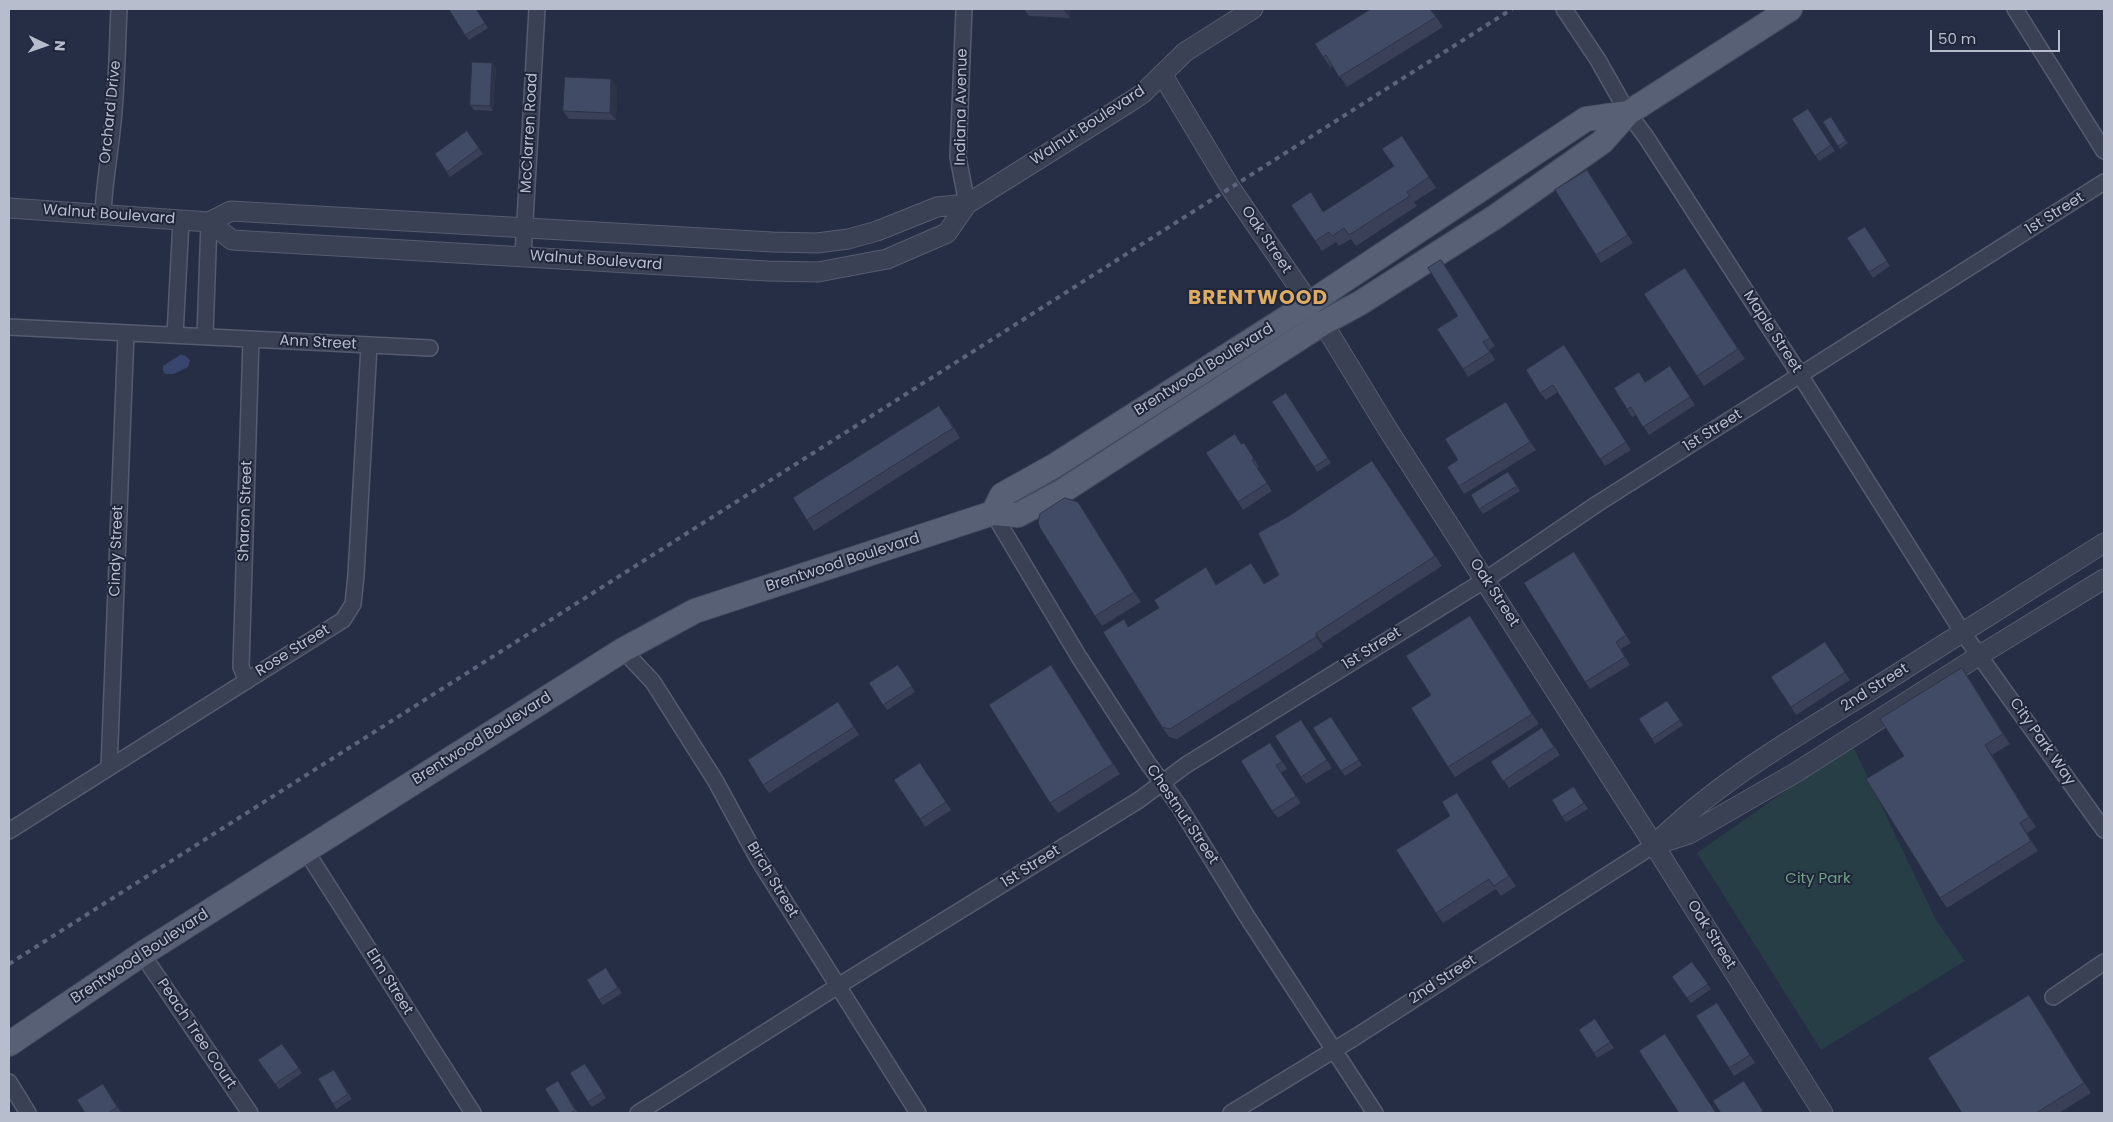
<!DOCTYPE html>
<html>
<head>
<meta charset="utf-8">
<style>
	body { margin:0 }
	#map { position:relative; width:2113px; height:1122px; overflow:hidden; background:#252e45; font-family:Poppins,sans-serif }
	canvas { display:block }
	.frame { position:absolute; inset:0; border:10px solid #b8bdce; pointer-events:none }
	.north { position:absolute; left:20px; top:20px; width:50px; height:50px; -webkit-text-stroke:4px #1f263a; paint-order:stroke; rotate:93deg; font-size:14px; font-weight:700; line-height:20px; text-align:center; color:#b8bdce }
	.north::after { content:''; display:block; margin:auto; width:18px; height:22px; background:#b8bdce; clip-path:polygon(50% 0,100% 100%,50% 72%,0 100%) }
	.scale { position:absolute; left:1930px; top:30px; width:130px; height:22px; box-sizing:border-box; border:2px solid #b8bdce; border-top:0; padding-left:6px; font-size:15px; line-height:18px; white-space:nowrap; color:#b8bdce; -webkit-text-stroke:4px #1f263a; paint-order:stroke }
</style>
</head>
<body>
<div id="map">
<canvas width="2113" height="1122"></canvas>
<div class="frame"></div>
<div class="north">N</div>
<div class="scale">50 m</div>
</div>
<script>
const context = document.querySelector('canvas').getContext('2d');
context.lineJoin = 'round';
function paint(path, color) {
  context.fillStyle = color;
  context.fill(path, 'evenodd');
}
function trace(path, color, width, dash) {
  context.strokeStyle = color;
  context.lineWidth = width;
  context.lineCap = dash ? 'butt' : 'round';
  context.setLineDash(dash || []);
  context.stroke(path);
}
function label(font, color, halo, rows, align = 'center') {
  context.font = font + ' Poppins,sans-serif';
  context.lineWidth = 4;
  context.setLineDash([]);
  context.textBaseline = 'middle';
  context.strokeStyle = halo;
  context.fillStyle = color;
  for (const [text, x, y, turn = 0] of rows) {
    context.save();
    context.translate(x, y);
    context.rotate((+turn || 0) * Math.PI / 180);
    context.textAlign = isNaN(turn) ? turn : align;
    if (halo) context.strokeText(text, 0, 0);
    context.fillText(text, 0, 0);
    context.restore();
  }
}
paint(new Path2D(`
	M1852 744 1936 920 1965 961 1821 1050 1697 853Z`), '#283e46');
paint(new Path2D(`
	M180 355H184L190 360 188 367 174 374H165L163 370V366Z`), '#38466d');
const minor = new Path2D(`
	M964 9 958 157 967 204
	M1564 9 1598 60 1628 113 1646 137 1800 375 1963 633 2104 830
	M2015 9 2104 151
	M103 214C104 186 109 159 112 131 117 91 117 49 119 9
	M523 256 537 9
	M9 327 430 348
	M175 335 181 221
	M205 336 209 222
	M993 513 1079 657 1147 762 1179 806 1246 915 1375 1113
	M623 650 653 682 715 780 758 859 918 1113
	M247 681 241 667 251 339
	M109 768 126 333
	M9 831 343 620 353 604 356 575 369 346
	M306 851 473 1113
	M142 954 250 1113
	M2053 997 2104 962
	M9 1082 28 1113
	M638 1113 838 986 1139 800 1186 765 1485 580 1597 504 2104 182
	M1231 1113 1357 1036 1654 845`);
const tertiary = new Path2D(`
	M1162 74 1230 187 1323 323 1387 428 1654 845 1823 1113
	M9 208 209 222 231 211 772 242 817 243 848 239 877 231 937 207 967 204
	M209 222 232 240 767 271 818 272 887 259 947 233 967 204 1125 105 1142 94 1185 52 1253 9
	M1658 844 1689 834 1795 773 1980 655 2104 579
	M1654 845C1717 782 1795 737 1870 691 1948 642 2026 593 2104 543`);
const primary = new Path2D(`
	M993 513 1002 495 1054 466 1310 303 1586 119 1628 113
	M9 1044 142 954 623 650 695 611 993 513 1018 515 1061 492 1323 323 1360 303 1495 217 1602 142 1628 113 1790 9`);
trace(minor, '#565c6f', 18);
trace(tertiary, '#565c6f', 21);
trace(primary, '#444a5e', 26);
trace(minor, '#3a4155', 15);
trace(tertiary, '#3a4155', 19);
trace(primary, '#586075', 24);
trace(new Path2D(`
	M9 964 1512 9`), '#5c647c', 4, [5, 5]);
paint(new Path2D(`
	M476 9 488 28 469 40 465 35Z
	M1024 9H1070V18L1029 16Z
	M1371 9H1431L1443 27 1347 87 1333 66 1330 67 1323 57Z
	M492 63 496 68 493 111 474 110 470 105Z
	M617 86 616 120 569 119 563 111Z
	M1808 109 1835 151 1819 161 1792 119Z
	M1831 117 1848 143 1840 149 1823 122Z
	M467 131 483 154 450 177 435 154Z
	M1409 146 1436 188 1414 202 1417 206 1356 246 1351 239 1339 246 1336 242 1322 251 1315 241 1394 166Z
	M1587 170 1633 243 1601 263 1596 255Z
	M1869 232 1890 266 1873 278 1869 272Z
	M1447 268 1495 346 1489 350 1495 360 1468 377 1463 369 1458 316Z
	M1692 278 1745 359 1704 386 1697 376Z
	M1564 345 1631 450 1605 466 1558 392 1546 400 1540 393Z
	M1675 374 1695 405 1649 435 1636 415 1632 417 1627 409 1646 381Z
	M1286 393 1331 463 1317 472 1272 402Z
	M1511 410 1536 450 1464 494 1459 486 1458 460Z
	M947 416 960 438 814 531 807 520Z
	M1242 444 1249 451 1259 467 1257 468 1272 491 1243 510 1238 502Z
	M1372 461 1442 566 1323 643V647L1177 739 1169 737 1162 727 1124 619 1129 627 1217 584 1251 563 1265 584 1279 575 1289 516Z
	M1512 477 1520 491 1483 514 1479 509Z
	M1078 502 1141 602 1102 626 1095 616Z
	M1580 559 1631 643 1621 649 1630 665 1590 689 1585 682Z
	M1477 626 1539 724 1455 777 1448 767 1431 695Z
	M1825 642 1850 680 1796 715 1791 707Z
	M898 665 915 692 887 710 869 683Z
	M1051 665 1120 774 1058 813 1050 803Z
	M1969 678 2010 744 1992 755 2036 827 2027 833 2038 851 1947 908 1940 898 1904 756Z
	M1667 701 1683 725 1655 744 1639 719Z
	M844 710 859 735 769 793 763 785Z
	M1331 717 1362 765 1345 776 1313 728Z
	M1301 720 1332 768 1306 784 1301 777Z
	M1542 728 1560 755 1509 788 1491 762Z
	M1270 743 1287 769 1281 773 1301 803 1278 818 1272 811Z
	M920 763 951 810 925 827 920 819Z
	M1577 792 1588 809 1566 822 1562 817Z
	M1457 793 1516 886 1501 896 1496 889 1443 923 1436 913 1450 816Z
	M1692 962 1711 989 1691 1003 1672 977Z
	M610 974 622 993 603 1005 599 1000Z
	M1717 1003 1755 1063 1734 1076 1729 1068Z
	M2036 1005 2091 1093 2059 1113H1962Z
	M1595 1019 1614 1048 1597 1058 1579 1030Z
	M282 1044 302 1073 279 1089 258 1060Z
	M589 1069 606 1098 592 1107 588 1102Z
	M337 1075 352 1099 336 1109 333 1104Z
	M103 1084 121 1112 120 1113H85Z
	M561 1086 578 1113H560Z`), '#394058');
paint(new Path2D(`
	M1063 9H1070V18Z
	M1430 9H1431L1443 27 1436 17Z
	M492 63 496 68 493 111 490 106Z
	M611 79 617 86 616 120 610 113Z
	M1587 170 1593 177 1633 243 1628 235Z
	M1441 260 1447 268 1495 346 1490 338Z
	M1506 402 1536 450 1530 442Z
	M1078 502 1085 512 1141 602 1134 592Z
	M1574 552 1580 559 1631 643 1626 635Z
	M1470 616 1477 626 1539 724 1532 714Z
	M1316 633 1323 643V647L1316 637Z
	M1051 665 1058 676 1120 774 1113 764Z
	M1962 668 1969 678 2010 744 2003 734Z
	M1985 745 1992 755 2036 827 2029 817Z
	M1457 793 1464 803 1516 886 1509 876Z
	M2020 823 2027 833 2038 851 2031 841Z
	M2029 995 2036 1005 2091 1093 2084 1083Z`), '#2e3447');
const building = new Path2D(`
	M449 9H476L485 23 465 35Z
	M1371 9H1430L1436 17 1339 77 1326 55 1323 57 1315 44Z
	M472 62 492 63 490 106 470 105Z
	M565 77 611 79 610 113 563 111Z
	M1808 109 1831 145 1815 156 1792 119Z
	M1831 117 1846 141 1838 146 1823 122Z
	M467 131 479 148 447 172 435 154Z
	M1402 136 1429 177 1407 192 1410 196 1349 235 1344 228 1332 236 1329 232 1315 241 1291 205 1311 192 1323 212 1394 166 1382 149Z
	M1587 170 1628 235 1596 255 1555 190Z
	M1865 227 1887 261 1869 272 1847 238Z
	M1441 260 1490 338 1483 342 1490 352 1463 369 1437 329 1458 316 1428 268Z
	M1685 268 1738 349 1697 376 1644 294Z
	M1564 345 1626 442 1600 459 1553 385 1540 393 1526 370Z
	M1670 366 1690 397 1643 427 1631 407 1627 409 1614 388 1639 372 1645 382Z
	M1286 393 1328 458 1314 467 1272 402Z
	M1506 402 1530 442 1459 486 1447 467 1458 460 1445 439Z
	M939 406 953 428 807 520 793 498Z
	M1235 434 1241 444 1244 443 1254 459 1252 460 1267 483 1238 502 1206 453Z
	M1372 461 1435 556 1316 633V637L1170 729 1162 727 1103 632 1124 619 1128 627 1159 608 1154 600 1206 567 1216 585 1251 563 1264 584 1279 575 1258 533 1289 516Z
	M1508 472 1517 486 1479 509 1471 495Z
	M1065 498 1078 502 1134 592 1095 616 1040 528 1038 522 1040 514Z
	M1574 552 1626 635 1616 642 1625 657 1585 682 1524 583Z
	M1470 616 1532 714 1448 767 1411 708 1431 695 1406 656Z
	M1825 642 1845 672 1791 707 1771 677Z
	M898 665 912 686 883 705 869 683Z
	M1051 665 1113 764 1050 803 989 705Z
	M1962 668 2003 734 1985 745 2029 817 2020 823 2031 841 1940 898 1866 779 1904 756 1880 719Z
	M1667 701 1680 720 1652 739 1639 719Z
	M838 702 854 727 763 785 748 760Z
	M1331 717 1359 760 1341 771 1313 728Z
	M1301 720 1327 760 1301 777 1275 736Z
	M1542 728 1554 747 1503 781 1491 762Z
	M1270 743 1282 762 1276 765 1296 796 1272 811 1241 761Z
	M920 763 946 802 920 819 894 780Z
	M1574 787 1584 803 1562 817 1552 800Z
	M1457 793 1509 876 1494 886 1489 879 1436 913 1396 850 1450 816 1442 802Z
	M1692 962 1708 984 1687 998 1672 977Z
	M606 968 618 988 599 1000 587 980Z
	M2029 995 2084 1083 2036 1113H1962L1928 1058Z
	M1717 1003 1750 1055 1729 1068 1696 1016Z
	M1595 1019 1610 1042 1594 1053 1579 1030Z
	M1665 1034 1716 1113H1679L1639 1051Z
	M282 1044 299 1068 275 1084 258 1060Z
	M585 1064 603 1092 588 1102 570 1073Z
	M334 1070 348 1094 333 1104 318 1079Z
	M558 1081 575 1110 570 1113H560L545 1089Z
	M1744 1081 1763 1111 1760 1113H1721L1713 1101Z
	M103 1084 117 1107 108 1113H85L77 1100Z`);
paint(building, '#424b66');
trace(building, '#2e3447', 1);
label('15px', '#b8bdce', '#1f263a', [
	["Indiana Avenue",962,107,-89],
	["Orchard Drive",111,112,-84],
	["Walnut Boulevard",1088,126,-33],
	["McClarren Road",530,133,-87],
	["1st Street",2055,214,-32],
	["Walnut Boulevard",109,215,4],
	["Oak Street",1266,240,56],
	["Walnut Boulevard",596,261,4],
	["Maple Street",1772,332,57],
	["Ann Street",318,343,3],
	["Brentwood Boulevard",1204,370,-32],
	["1st Street",1713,431,-32],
	["Sharon Street",246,511,-88],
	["Cindy Street",117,551,-88],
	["Brentwood Boulevard",843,563,-18],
	["Oak Street",1494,593,57],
	["1st Street",1372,649,-32],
	["Rose Street",293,651,-32],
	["2nd Street",1875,688,-32],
	["Brentwood Boulevard",482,739,-32],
	["City Park Way",2042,742,55],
	["Chestnut Street",1182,815,56],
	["1st Street",1031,867,-32],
	["Birch Street",772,880,59],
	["Oak Street",1711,935,58],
	["Brentwood Boulevard",140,957,-33],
	["2nd Street",1443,980,-33],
	["Elm Street",389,982,58],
	["Peach Tree Court",196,1034,56]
]);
label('15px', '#6da181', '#1f263a', [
	["City Park",1818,879]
]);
context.letterSpacing = '1px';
label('bold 20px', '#deab63', '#1f263a', [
	["BRENTWOOD",1258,299]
]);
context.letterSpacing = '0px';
</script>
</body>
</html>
